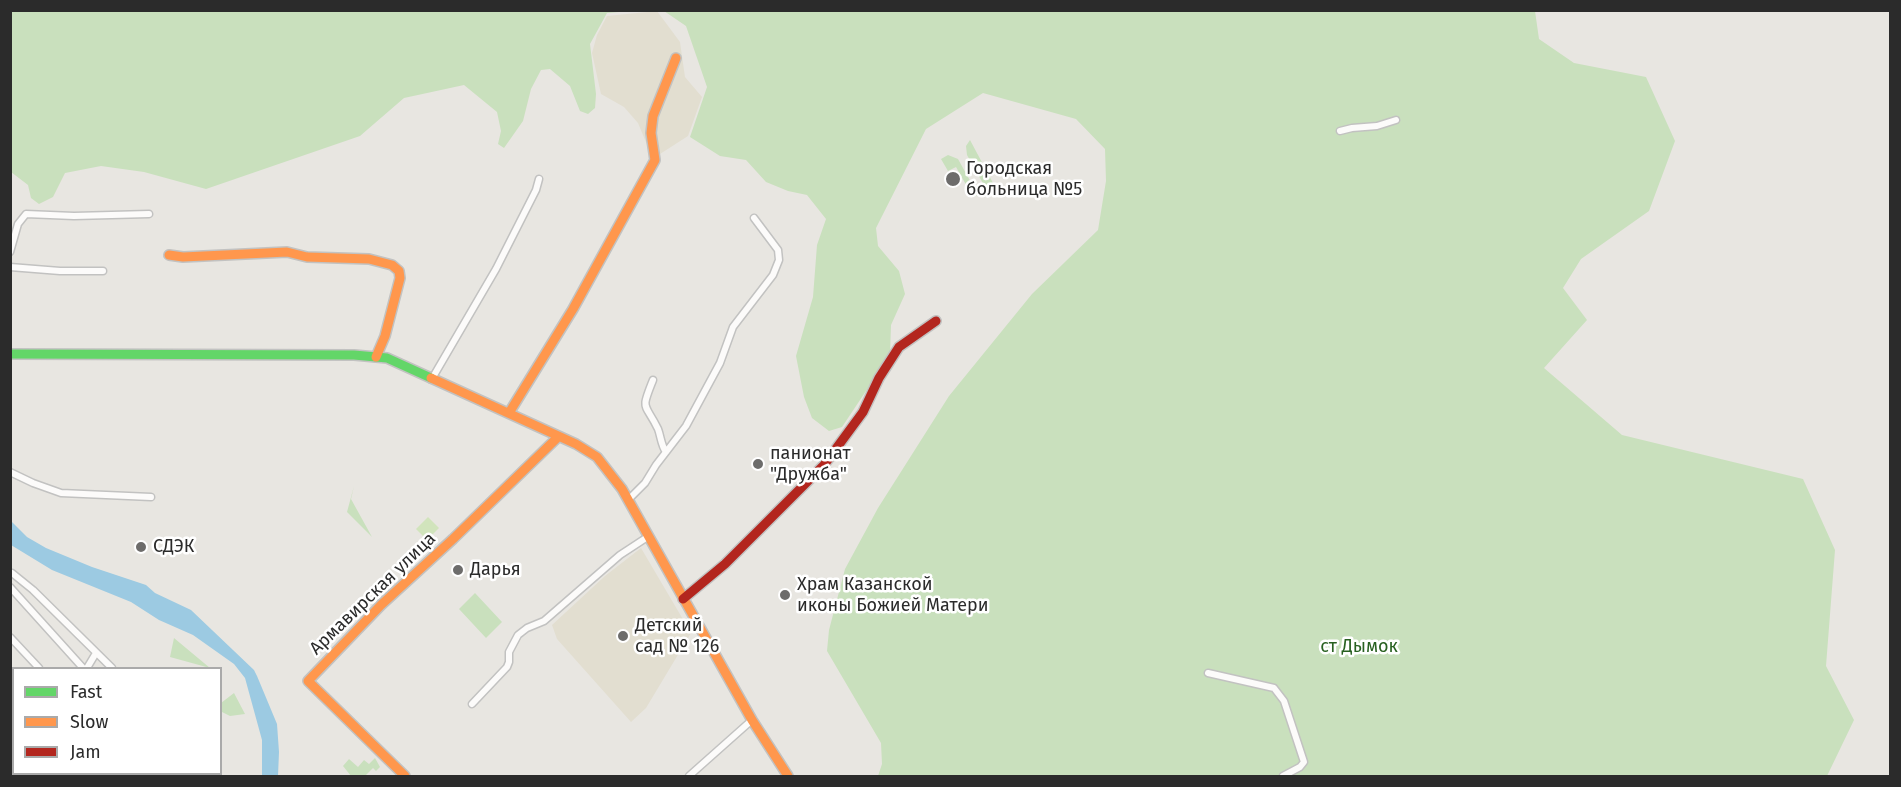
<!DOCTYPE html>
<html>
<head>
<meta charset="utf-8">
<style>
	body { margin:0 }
	#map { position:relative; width:1901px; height:787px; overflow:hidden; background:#e8e6e1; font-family:"Fira Sans",sans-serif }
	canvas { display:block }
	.frame { position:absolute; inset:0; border:12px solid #2b2b2b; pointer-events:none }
	.legend { position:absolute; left:12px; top:667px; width:210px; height:108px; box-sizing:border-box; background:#fff; border:2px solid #aaa; margin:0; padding:8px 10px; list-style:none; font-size:18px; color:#2b2b2b }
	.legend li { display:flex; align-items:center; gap:12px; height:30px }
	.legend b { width:30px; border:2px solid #aaa }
</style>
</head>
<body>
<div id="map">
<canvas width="1901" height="787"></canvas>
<div class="frame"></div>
<ul class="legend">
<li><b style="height:8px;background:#63d668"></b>Fast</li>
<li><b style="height:8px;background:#ff974d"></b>Slow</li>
<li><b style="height:8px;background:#b3261e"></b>Jam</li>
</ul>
</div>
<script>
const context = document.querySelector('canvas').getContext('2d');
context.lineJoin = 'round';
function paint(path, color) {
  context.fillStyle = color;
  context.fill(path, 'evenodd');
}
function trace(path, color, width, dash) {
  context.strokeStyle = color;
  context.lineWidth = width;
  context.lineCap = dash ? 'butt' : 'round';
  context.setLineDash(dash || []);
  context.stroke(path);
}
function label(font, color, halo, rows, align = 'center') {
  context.font = font + ' "Fira Sans",sans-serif';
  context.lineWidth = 5;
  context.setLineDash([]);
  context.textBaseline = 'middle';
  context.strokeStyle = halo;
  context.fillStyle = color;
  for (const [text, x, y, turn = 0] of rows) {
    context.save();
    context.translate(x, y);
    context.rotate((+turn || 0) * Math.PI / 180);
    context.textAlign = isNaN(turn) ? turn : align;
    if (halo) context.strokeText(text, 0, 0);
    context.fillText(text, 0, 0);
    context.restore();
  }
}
paint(new Path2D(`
	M657 11 680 42 685 77 702 97 688 136 660 154 648 147 638 123 624 107 601 94 592 53 597 35 607 16Z
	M641 548 691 633 646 708 631 722 557 639 552 625 605 576Z
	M10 673 14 676V774H185V776H11Z`), '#e2ded0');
paint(new Path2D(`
	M11 10H631V11L607 13 590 44 596 94 595 108 588 114 580 111 570 86 550 69 541 70 531 89 523 121 504 148 498 144 501 131 497 112 464 85 404 98 360 136 206 189 144 172 101 166 65 173 53 197 39 204 31 198 28 185 11 172Z
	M664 11H1535L1539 39 1574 63 1646 77 1675 141 1649 211 1581 259 1563 288 1587 320 1544 368 1622 435 1803 479 1835 550 1826 666 1854 720 1827 776H878L882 764 881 743 827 651 829 630 845 569 878 508 949 396 1032 294 1098 230 1106 181 1105 149 1076 119 983 93 926 129 876 228 878 246 899 271 905 294 891 325 890 355 842 427 829 431 812 418 804 397 796 356 813 297 817 245 826 219 807 195 788 191 766 182 746 160 720 156 690 137 707 87 686 26Z
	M970 140 993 183 985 187 967 155 966 146Z
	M948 155 958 159 978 195 973 197 956 167 948 171 941 159Z
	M354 486 351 499 372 537 347 512Z
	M475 593 502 622 486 638 459 609Z
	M174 638 210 668 170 657Z
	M234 693 245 714 230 716 222 712 221 713V703Z
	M375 758 380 767 376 771 373 768 365 776H351L343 766 349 759 358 767 364 760 369 764Z`), '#c9e0bd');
paint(new Path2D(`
	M428 517 439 528 427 540 416 529Z`), '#d1e4bc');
paint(new Path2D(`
	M11 521 27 537 46 548 92 567 146 585 155 593 191 610 254 670 257 676 277 724 279 752 278 776H262V740L245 678 234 664 193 635 159 620 131 602 52 570 11 545Z`), '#9ccae2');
const street = new Path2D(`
	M1340 131 1352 128 1377 126 1396 120
	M10 252 18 224 26 214 74 216 149 214
	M10 267 60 271H103
	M433 377 496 269 536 190 539 179
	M653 380C640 412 645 402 658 429 661 437 661 445 666 452
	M10 472 33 483 61 493 151 497
	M628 500 645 483 656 465 686 426 720 363 733 327 773 275 779 260 778 250 754 218
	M12 573 33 590 112 668
	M10 587 83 668
	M10 637 39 668
	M87 668 96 653
	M1208 673 1274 688 1284 701 1304 762 1300 767 1283 776
	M472 704 507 667 509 662V652L518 635 527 628 544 621 620 555 649 536
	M191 776V774
	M689 776 752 720`);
const fast = new Path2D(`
	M10 354 354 355 387 358 431 378`);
const slow = new Path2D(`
	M169 255 183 257 287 252 307 257 369 259 392 265 399 271 400 278 385 336 376 357
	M431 378 576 444 597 457 622 489 752 720 788 776
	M509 413 573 309 655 160 651 133 653 116 676 58
	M405 776 308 681 381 605 453 539 558 437`);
const jam = new Path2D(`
	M683 599 725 564 824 465 863 412 879 378 899 347 936 321`);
trace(street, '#c2c2c1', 9);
trace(fast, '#c2c2c1', 12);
trace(slow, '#c2c2c1', 12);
trace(jam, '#c2c2c1', 12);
trace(street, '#fcfbfa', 6);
trace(fast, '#63d668', 9);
trace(slow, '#ff974d', 9);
trace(jam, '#b3261e', 9);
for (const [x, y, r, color] of [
	[953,179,8,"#6d6c6b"],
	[758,464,6,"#6d6c6b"],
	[141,547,6,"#6d6c6b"],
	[458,570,6,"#6d6c6b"],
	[785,595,6,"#6d6c6b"],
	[623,636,6,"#6d6c6b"]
]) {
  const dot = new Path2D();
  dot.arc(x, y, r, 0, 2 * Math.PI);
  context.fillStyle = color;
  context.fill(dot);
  trace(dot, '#fff', 2);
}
label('18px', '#2b2b2b', '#fff', [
	["Городская",966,169],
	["больница №5",966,190],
	["панионат",770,454],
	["\"Дружба\"",770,475],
	["СДЭК",153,547],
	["Дарья",470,570],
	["Храм Казанской",797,585],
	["иконы Божией Матери",797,606],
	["Детский",635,626],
	["сад № 126",635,647]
], 'left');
label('18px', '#2b2b2b', '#fff', [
	["Армавирская улица",373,594,-44]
]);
label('18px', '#296121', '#fff', [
	["ст Дымок",1359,647]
]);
</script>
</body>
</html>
